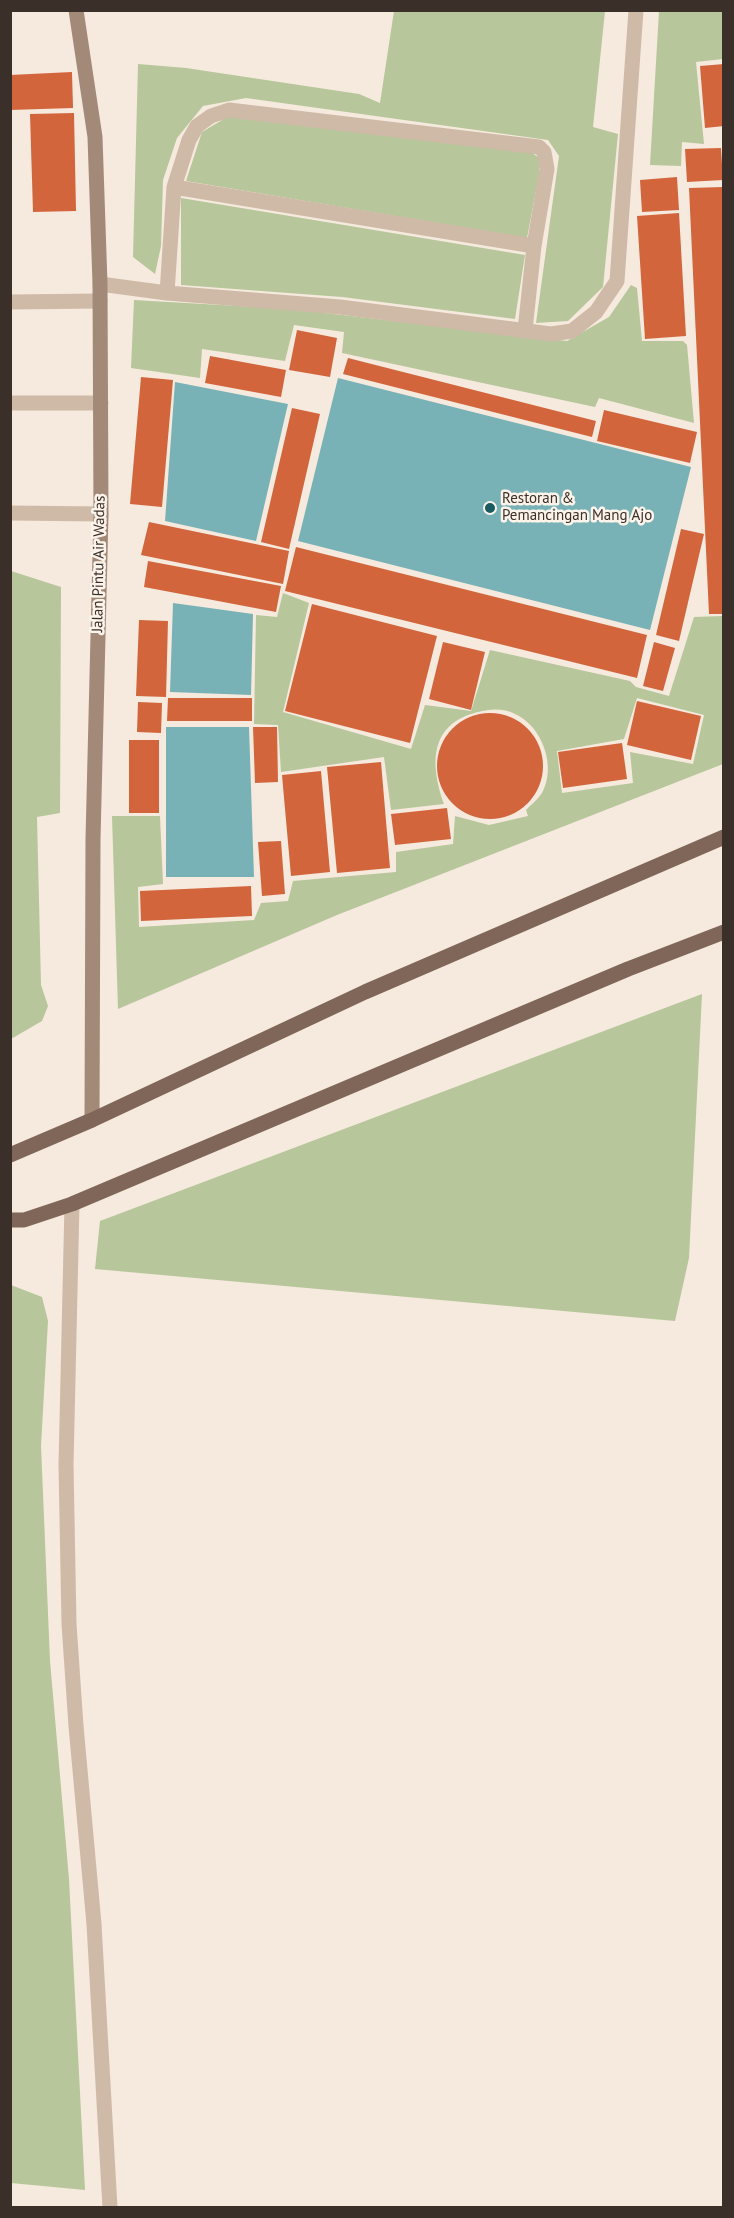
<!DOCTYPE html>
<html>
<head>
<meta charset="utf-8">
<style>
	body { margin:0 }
	#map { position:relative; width:734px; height:2218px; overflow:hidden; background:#f5eadd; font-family:"PT Sans",sans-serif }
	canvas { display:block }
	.frame { position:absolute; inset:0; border:12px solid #3b2f29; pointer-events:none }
</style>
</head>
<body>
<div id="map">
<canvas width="734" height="2218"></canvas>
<div class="frame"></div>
</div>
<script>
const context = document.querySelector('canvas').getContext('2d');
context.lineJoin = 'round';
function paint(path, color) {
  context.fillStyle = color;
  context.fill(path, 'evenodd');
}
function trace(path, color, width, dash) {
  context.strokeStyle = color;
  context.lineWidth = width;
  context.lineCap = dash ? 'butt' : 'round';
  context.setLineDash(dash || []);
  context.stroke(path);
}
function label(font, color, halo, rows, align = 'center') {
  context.font = font + ' "PT Sans",sans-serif';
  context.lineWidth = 5;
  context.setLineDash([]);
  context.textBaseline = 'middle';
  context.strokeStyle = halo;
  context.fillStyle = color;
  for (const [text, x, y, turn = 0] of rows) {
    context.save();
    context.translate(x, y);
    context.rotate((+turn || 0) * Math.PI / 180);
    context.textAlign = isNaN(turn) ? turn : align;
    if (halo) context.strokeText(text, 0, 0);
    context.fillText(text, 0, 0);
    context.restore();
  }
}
paint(new Path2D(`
	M394 11H605L593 127 618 134 603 287 568 321 536 323 559 156 548 140 246 98 203 106 177 138 163 180 161 246 155 274 133 257 138 64 186 68 359 94 380 103Z
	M659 11H723V59L696 62 704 144 682 142 681 166 650 165Z
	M229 116 531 152 539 158V175L527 238 186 181 202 132Z
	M181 198 525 255 515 319 342 297 181 285Z
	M631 285 637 288 642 341H683L687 345 694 423 599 398 595 407 342 353 344 332 294 325 285 361 202 349 200 378 131 368 134 300 290 309 567 341 609 317Z
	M11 571 61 587 60 813 37 817 41 985 48 1006 42 1021 11 1039Z
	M283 593 309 603 283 712 411 749 425 705 471 711 490 650 630 681 636 687 669 696 694 617 723 616V764L337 915 118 1009 112 816H160L163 884 138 887 139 927 254 920 261 903 288 901 293 881 396 872V852L453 844 455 816 489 825 528 816 526 810C531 805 538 799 542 793 557 766 542 726 515 714 503 708 490 709 478 712 429 724 430 764 444 804L391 810 384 757 281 772 278 725 254 724 256 615 277 617ZM637 698 704 715 693 764 630 752 633 783 562 793 557 751 624 739Z
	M702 994 689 1258 675 1321 95 1269 100 1221Z
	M11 1285 42 1297 48 1321 41 1446 50 1661 69 1879 85 2190 11 2183Z`), '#b7c69b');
paint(new Path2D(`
	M338 378 691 467 650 630 298 541Z
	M175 382 288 404 256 541 165 521Z
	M173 603 253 614 251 695 170 692Z
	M166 727H249L254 877H166Z`), '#79b2b6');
paint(new Path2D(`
	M724 64V126L705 128 700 66Z
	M72 72 73 108 10 110V75Z
	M74 113 76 211 33 212 30 114Z
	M721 148 723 180 687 182 685 149Z
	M677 177 679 210 642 212 640 180Z
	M723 187 724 614H709L689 188Z
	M679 213 686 336 645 339 637 216Z
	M297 330 337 338 330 377 289 370Z
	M210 356 286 370 281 397 205 383Z
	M348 358 596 421 592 437 343 374Z
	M141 377 173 380 162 507 130 504Z
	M292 408 320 414 289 549 261 542Z
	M604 410 697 432 690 463 597 441Z
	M149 522 289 551 283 584 141 555Z
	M681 529 704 534 679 641 656 635Z
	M296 547 647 635 637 678 285 591Z
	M148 561 281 586 276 612 144 587Z
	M312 604 437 636 410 743 285 711Z
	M139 620 168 621 166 697 136 696Z
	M443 642 485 652 471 710 429 699Z
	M654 642 675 648 663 691 643 686Z
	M168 698H252V721H167Z
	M637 701 701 716 691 760 627 745Z
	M138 702 162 703 161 733 137 732Z
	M437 766a53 53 0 1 1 106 0a53 53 0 1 1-106 0Z
	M253 727H277L278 782 255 783Z
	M129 740H159V813H129Z
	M622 743 627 779 563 788 558 752Z
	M381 762 390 868 337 873 327 767Z
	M321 771 330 872 291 876 282 775Z
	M447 808 451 839 395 845 391 814Z
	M281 841 285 894 262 896 258 842Z
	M251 886 252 916 141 921 140 891Z`), '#d3653d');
trace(new Path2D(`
	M174 187 534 246
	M100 284 167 293 340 307 551 334 572 331 596 312 617 281 636 10
	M167 293 174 187 189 140 197 126 211 116 229 110 539 147 544 152 547 169 534 246 525 330
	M10 302 100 301
	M10 403H101`), '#cfbaa7', 15);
trace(new Path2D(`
	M10 513 101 514
	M72 1204 66 1465 69 1624 76 1726 94 1924 110 2208`), '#cfbaa7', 15);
trace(new Path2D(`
	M76 10 95 137 100 284 101 514 93 839 92 1120`), '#a38978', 15);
trace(new Path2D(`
	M10 1155 92 1120 365 992 724 837
	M10 1220H24L72 1204 628 969 724 932`), '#7f6658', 15);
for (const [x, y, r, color] of [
	[490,508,6,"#195c62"]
]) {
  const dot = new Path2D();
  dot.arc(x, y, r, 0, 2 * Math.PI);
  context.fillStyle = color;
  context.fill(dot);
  trace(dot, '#fcf4eb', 2);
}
label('15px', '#3b2f29', '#fcf4eb', [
	["Restoran &",502,499],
	["Pemancingan Mang Ajo",502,516]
], 'left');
label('15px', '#3b2f29', '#fcf4eb', [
	["Jalan Pintu Air Wadas",99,564,-89]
]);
</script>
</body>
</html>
